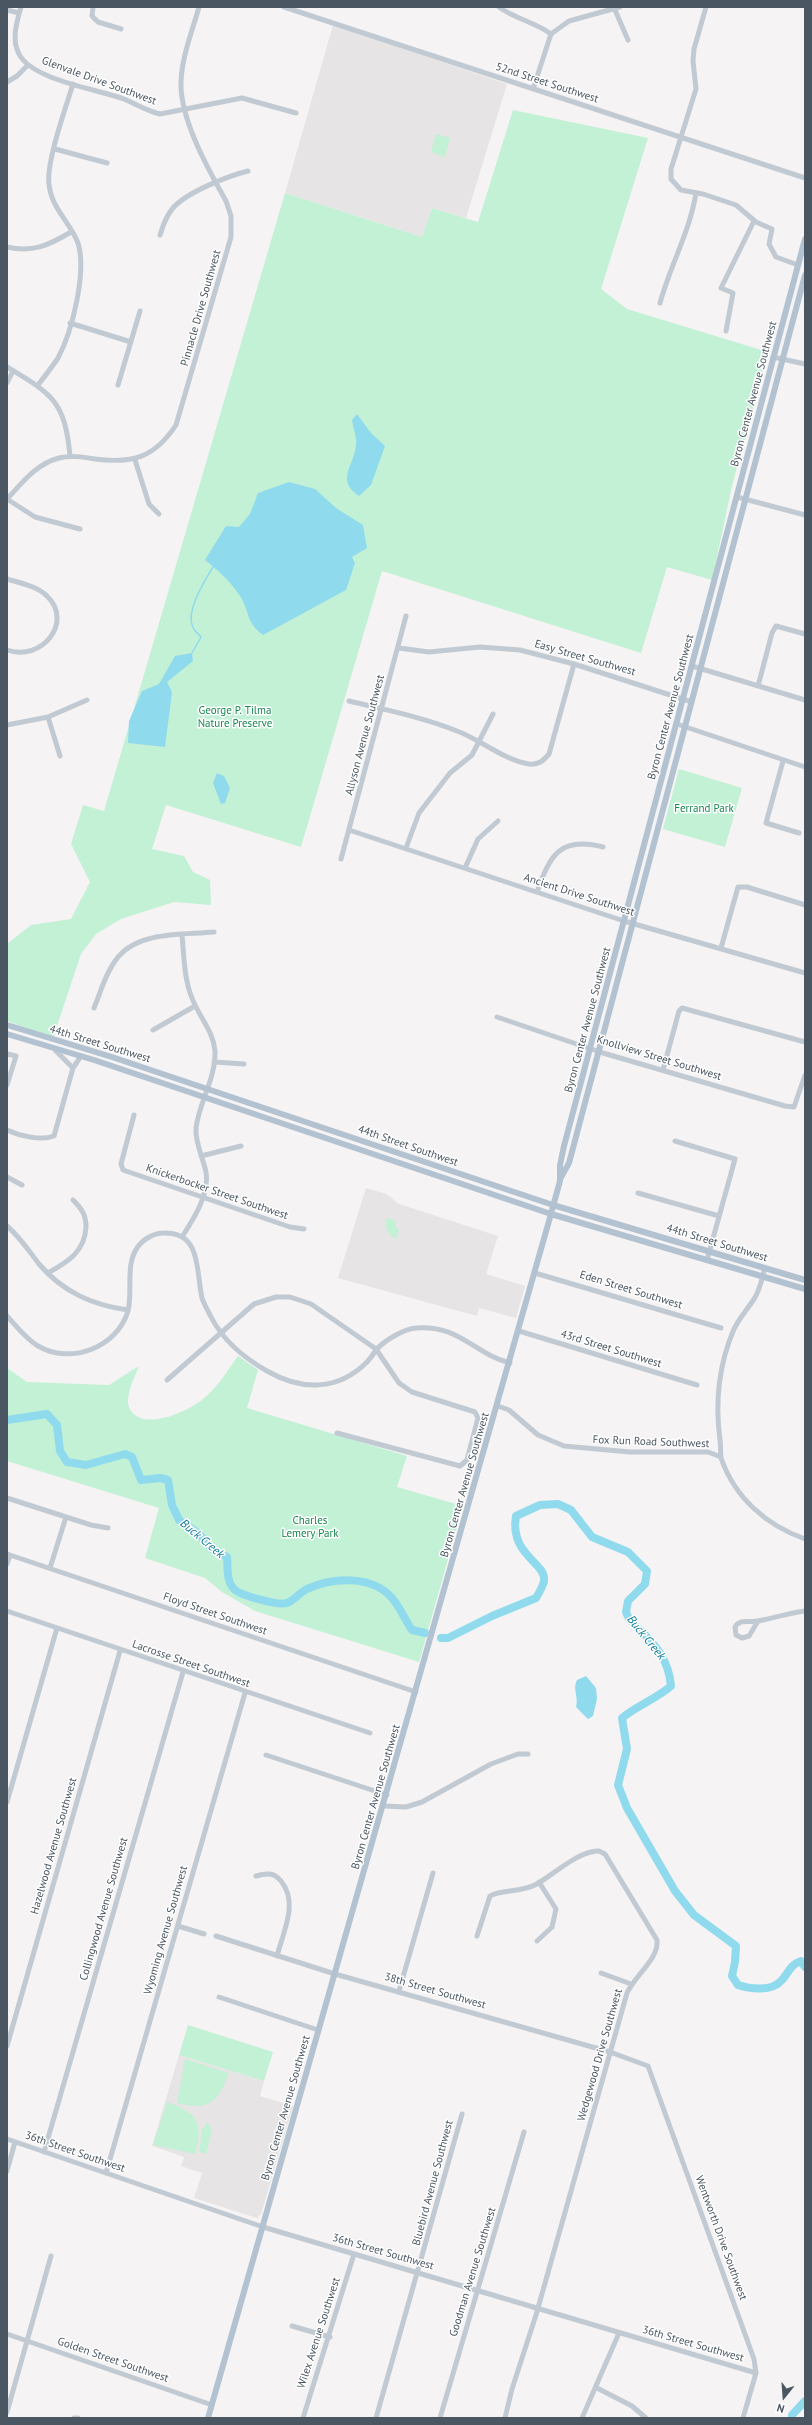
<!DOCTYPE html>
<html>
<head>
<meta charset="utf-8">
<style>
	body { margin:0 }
	#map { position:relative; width:812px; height:2425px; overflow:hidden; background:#f5f3f3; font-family:"PT Sans",sans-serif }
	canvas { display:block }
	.frame { position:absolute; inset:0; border:8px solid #4a5661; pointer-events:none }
	.north { position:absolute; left:764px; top:2377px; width:40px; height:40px; -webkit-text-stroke:3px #fff; paint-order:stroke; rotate:197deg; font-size:11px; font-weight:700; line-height:16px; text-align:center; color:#4a5661 }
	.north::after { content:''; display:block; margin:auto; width:14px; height:18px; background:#4a5661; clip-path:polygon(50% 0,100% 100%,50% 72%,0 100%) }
</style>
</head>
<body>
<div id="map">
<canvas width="812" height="2425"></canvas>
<div class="frame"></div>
<div class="north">N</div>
</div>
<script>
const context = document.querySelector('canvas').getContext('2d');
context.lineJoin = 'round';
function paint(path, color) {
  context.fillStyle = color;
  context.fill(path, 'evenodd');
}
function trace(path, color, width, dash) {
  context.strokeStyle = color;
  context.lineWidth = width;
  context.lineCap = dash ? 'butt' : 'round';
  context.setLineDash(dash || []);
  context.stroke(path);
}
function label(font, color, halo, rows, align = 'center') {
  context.font = font + ' "PT Sans",sans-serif';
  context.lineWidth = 3;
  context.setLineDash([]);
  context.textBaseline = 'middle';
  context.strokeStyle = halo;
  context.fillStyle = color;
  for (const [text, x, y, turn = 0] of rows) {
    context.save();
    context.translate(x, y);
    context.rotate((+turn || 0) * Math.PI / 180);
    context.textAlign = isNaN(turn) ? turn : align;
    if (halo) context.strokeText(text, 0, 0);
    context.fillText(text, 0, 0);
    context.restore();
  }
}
paint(new Path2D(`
	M333 25 507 84 466 218 432 208 422 237 285 193Z
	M366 1188 386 1194 399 1204 498 1236 486 1274 525 1286 516 1318 479 1308 477 1316 338 1278Z
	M179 2055 264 2081 260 2096 293 2106 261 2214 257 2218 194 2198 202 2173 181 2166 184 2157 152 2146Z`), '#e6e4e5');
paint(new Path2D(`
	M513 110 648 138 601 289 627 309 768 352 732 486 712 580 667 567 641 653 382 571 301 847 166 805 152 849 184 856 193 872 210 880 211 905 174 902 121 919 96 934 81 954 53 1038 7 1021V944L31 925 71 919 90 882 71 844 83 805 104 811 285 193 422 237 432 208 478 222Z
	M436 134 450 138 445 157 431 152Z
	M679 769 742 788 725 847 663 829Z
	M387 1218 396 1221V1227L399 1230 396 1239C388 1234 383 1227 387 1218Z
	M238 1356 258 1370 247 1408 407 1456 397 1487 463 1506 419 1662 255 1611 222 1592 205 1578 145 1558 159 1508 7 1461V1368L27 1382 109 1385 139 1366C135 1376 125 1396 129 1407 140 1434 189 1411 203 1399 218 1387 227 1371 238 1356Z
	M188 2025 273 2052 264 2081 179 2055Z
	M185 2059 229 2073C218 2103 209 2111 177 2103Z
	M167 2102C198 2113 204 2123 195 2154L153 2145Z
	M207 2122 212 2129 206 2154 199 2152 202 2130Z`), '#c3f1d5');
paint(new Path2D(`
	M357 414 371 433 385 446 371 485 359 496C335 480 354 466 356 445 357 437 353 428 352 420Z
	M289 482 315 489 336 508 363 525 367 548 352 557 355 563 346 590 263 635C244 620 251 613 240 596 230 581 219 571 205 560L226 526 239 527 250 514 258 493Z
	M192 653 193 661 167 682 172 692 165 747 128 743 129 721 142 691 159 684 175 656Z
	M217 773 224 776 230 788 225 803 221 804 213 783Z
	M586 1676 596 1688 597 1699 593 1716 588 1719 576 1707C579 1697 572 1689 577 1680Z`), '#90daee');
trace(new Path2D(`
	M192 653 201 637C199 634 194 631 193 627 185 612 205 580 213 567`), '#90daee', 1.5);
trace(new Path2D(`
	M7 1420 47 1414 57 1425 60 1451 67 1462 86 1465 125 1454 132 1457 141 1480 160 1478 168 1480 172 1505 179 1520 198 1533 212 1549 227 1557C228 1567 226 1581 234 1589 239 1595 279 1606 287 1603 295 1600 299 1593 307 1589 333 1577 372 1575 392 1598 400 1607 405 1620 412 1630L425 1633
	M441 1638H448L492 1616 536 1598C539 1593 543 1586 544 1581 547 1563 509 1555 516 1516L540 1505 558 1504 571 1510 592 1537 628 1552 647 1571 645 1584 628 1601 626 1612 629 1619C651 1641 668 1654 671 1686 656 1699 638 1705 622 1718L627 1749 618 1785 627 1808 675 1891 694 1915 736 1946 735 1962 732 1976 738 1985C750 1989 772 1992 782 1980 789 1972 790 1965 801 1961L805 1967
	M792 2418V2415L805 2401`), '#90daee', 8);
trace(new Path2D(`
	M21 7C17 22 11 39 19 54 32 80 97 89 124 99 136 104 147 111 160 114L242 98 296 113
	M93 7 92 16 98 22 121 29
	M284 7 805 178
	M499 7C515 19 535 22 551 34
	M706 7 694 49 693 61 696 89 671 169V179L681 190 703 194 736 205 756 222 772 229 769 244 776 257 798 265
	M7 10 19 13
	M615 10 628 40
	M7 82 17 76 28 65
	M533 89 551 34 569 21 620 7
	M55 149 107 163
	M160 235C163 225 166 216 173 208 187 192 228 176 248 171
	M7 247C33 253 49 245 71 232
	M660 303C670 266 690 231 696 193
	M70 323 131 342
	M726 331 733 293 721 288 754 221
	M773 357 805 364
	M7 367C52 394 65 401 70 456
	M7 383 13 371
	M38 385C45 376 52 367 58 358 72 332 87 272 78 243 70 222 51 208 49 184 46 162 66 107 73 84
	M118 385 140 311
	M135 460 149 504 159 514
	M737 497 805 515
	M7 499C22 483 36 464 59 458 71 455 83 457 95 459 133 464 155 457 176 425L231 237V216L226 201C208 169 183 124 181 88 180 61 192 32 199 7
	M7 499 35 517 80 529
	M7 579C20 583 37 586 47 596 74 622 42 662 7 650
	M399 648 429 652 480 647 520 650 574 664 692 702
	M692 666 805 700
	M758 686 772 633 776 626 805 634
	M349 701C385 710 423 717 457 731 479 739 506 761 529 764 539 765 543 761 549 754L574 664
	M48 717 60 756
	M677 724 805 767
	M7 725 48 717 87 700
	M783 761 766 823 799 833
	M349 830 624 921 805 973
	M406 848 419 813 450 773 472 755 493 714
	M341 859 406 616
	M465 868 478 839 498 821
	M537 892C550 855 560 836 603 847
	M721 948 738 887H747L805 905
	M94 1008C101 991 106 972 118 957 139 931 184 935 214 932
	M497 1017 603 1053 785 1106 794 1107 805 1075
	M153 1030 195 1006
	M55 1050 73 1068
	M7 1054 16 1056 7 1085
	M214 1062 244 1064
	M663 1070 679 1011 682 1008 805 1042
	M134 1115 121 1164 123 1170 290 1227 304 1229
	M7 1130C20 1136 41 1141 54 1136L73 1068 81 1056
	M675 1141 735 1159 707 1260
	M201 1156 241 1146
	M7 1177 22 1185
	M638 1193 719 1216
	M7 1226C20 1237 29 1251 39 1264 63 1292 92 1305 128 1310
	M182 1237C193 1220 210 1194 206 1172 203 1158 195 1143 196 1128 199 1102 216 1078 215 1051 213 1030 199 1017 192 998 184 979 184 956 182 935
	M765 1268C762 1278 760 1290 754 1299 747 1310 739 1318 734 1329 719 1364 715 1403 720 1440 721 1445 720 1452 721 1458 735 1498 766 1525 805 1539
	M48 1273C67 1262 85 1252 86 1227 86 1215 82 1209 73 1200
	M535 1273 721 1328
	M7 1316C16 1326 26 1339 38 1346 70 1365 117 1348 128 1311 133 1291 125 1266 137 1248 142 1240 153 1233 164 1233 202 1232 196 1272 202 1298 204 1304 208 1311 211 1317 223 1340 244 1358 267 1371 302 1391 338 1391 367 1362 371 1358 373 1354 376 1350 384 1341 403 1329 416 1328 461 1325 472 1353 510 1363
	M519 1331 697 1385
	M167 1380 254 1304 276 1297H290L311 1304 376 1349 399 1383 412 1392 475 1412 478 1418 467 1460 460 1466 337 1433
	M498 1406 509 1410 538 1435 564 1446 630 1452H708L721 1457
	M7 1498 91 1525 108 1528
	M7 1554 416 1692
	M7 1564 10 1555
	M50 1568 66 1517
	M7 1611 370 1733
	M758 1621 749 1636 742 1638 736 1635 735 1627C740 1618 750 1623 758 1621 774 1618 789 1613 805 1611
	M266 1755 387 1795
	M7 1802 57 1628
	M384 1806 406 1807 422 1802 491 1764 518 1754H528
	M256 1876C266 1873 274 1872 281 1881 299 1903 283 1932 277 1956
	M178 1926 204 1934
	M216 1936 335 1974 610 2052 648 2066 754 2359 756 2373 743 2418
	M477 1936 490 1896C501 1889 520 1893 537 1884 554 1874 580 1850 599 1851L605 1854 657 1940C659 1959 636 1974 627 1993L536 2315 512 2389 505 2418
	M537 1941 552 1927 556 1909 539 1882
	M601 1973 631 1984
	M399 1991 433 1873
	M219 1997 318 2030
	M7 2046 120 1651
	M7 2139 263 2227 756 2373
	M44 2152 183 1672
	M7 2171 15 2142
	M106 2173 245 1693
	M292 2326 330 2337
	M7 2334 212 2405
	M597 2388 632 2406 646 2418
	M7 2412 51 2256
	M74 2418H78
	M303 2418 354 2254
	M376 2418 462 2114
	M440 2418 524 2132
	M582 2418 619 2333`), '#c1cad2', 5);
trace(new Path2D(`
	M7 1025 112 1057 553 1205 805 1280
	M7 1034 94 1060 551 1214 805 1289
	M560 1179 569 1163 805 275
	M208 2418 549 1221 560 1181V1165L564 1146 805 239`), '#b3c2d1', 6);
label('11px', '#4a5661', '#fff', [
	["Glenvale Drive Southwest",99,81,20],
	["52nd Street Southwest",547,83,18],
	["Pinnacle Drive Southwest",201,308,-74],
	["Byron Center Avenue Southwest",754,394,-75],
	["Easy Street Southwest",585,658,16],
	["Byron Center Avenue Southwest",671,707,-75],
	["Allyson Avenue Southwest",365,735,-75],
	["Ancient Drive Southwest",579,895,18],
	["Byron Center Avenue Southwest",588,1020,-75],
	["44th Street Southwest",100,1044,17],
	["Knollview Street Southwest",659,1058,17],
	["44th Street Southwest",408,1146,19],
	["Knickerbocker Street Southwest",217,1192,19],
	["44th Street Southwest",717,1243,17],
	["Eden Street Southwest",631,1290,17],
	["43rd Street Southwest",611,1349,17],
	["Fox Run Road Southwest",651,1442,2],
	["Byron Center Avenue Southwest",465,1485,-74],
	["Floyd Street Southwest",215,1614,19],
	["Lacrosse Street Southwest",191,1664,19],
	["Byron Center Avenue Southwest",376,1797,-74],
	["Hazelwood Avenue Southwest",54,1846,-74],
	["Collingwood Avenue Southwest",104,1909,-74],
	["Wyoming Avenue Southwest",166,1930,-74],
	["38th Street Southwest",435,1991,16],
	["Wedgewood Drive Southwest",600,2055,-74],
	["Byron Center Avenue Southwest",286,2108,-74],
	["36th Street Southwest",75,2152,19],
	["Bluebird Avenue Southwest",433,2183,-75],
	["Wentworth Drive Southwest",721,2238,70],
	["36th Street Southwest",383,2252,16],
	["Goodman Avenue Southwest",473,2272,-73],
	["Wilex Avenue Southwest",319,2333,-72],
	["36th Street Southwest",693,2344,16],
	["Golden Street Southwest",113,2360,19]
]);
label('11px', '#17864f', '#fff', [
	["George P. Tilma",235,711],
	["Nature Preserve",235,724],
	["Ferrand Park",704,809],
	["Charles",310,1521],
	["Lemery Park",310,1534]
]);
label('italic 12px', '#0c7c9b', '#fff', [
	["Buck Creek",202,1539,40],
	["Buck Creek",646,1638,51]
]);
</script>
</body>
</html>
